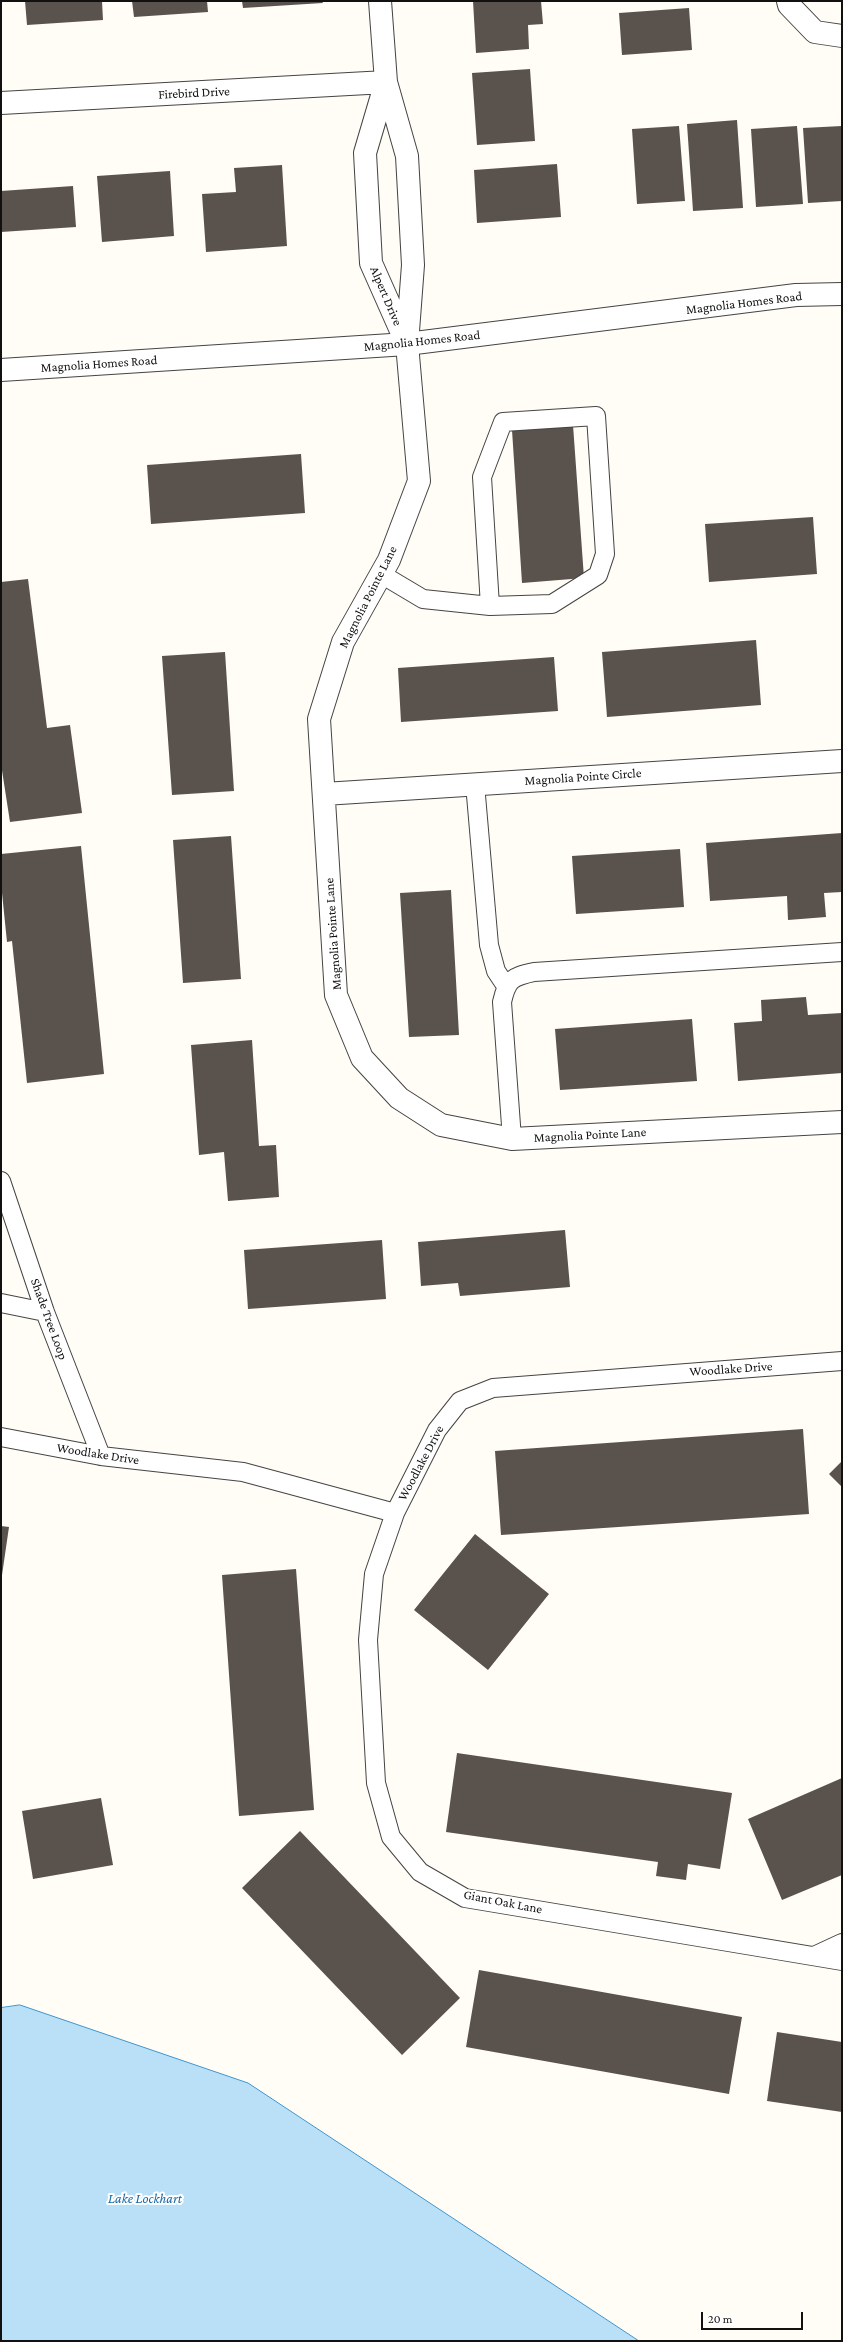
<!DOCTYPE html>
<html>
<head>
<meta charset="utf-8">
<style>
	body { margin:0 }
	#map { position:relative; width:843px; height:2342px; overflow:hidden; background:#fffdf5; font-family:"Crimson Pro",serif }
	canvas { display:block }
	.frame { position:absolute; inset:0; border:2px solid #111; pointer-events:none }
	.scale { position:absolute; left:701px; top:2312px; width:102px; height:18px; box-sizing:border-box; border:2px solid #111; border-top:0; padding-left:5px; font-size:12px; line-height:14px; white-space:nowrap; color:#111; -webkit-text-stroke:3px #fff; paint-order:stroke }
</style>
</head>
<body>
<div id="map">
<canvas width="843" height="2342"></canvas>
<div class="frame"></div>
<div class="scale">20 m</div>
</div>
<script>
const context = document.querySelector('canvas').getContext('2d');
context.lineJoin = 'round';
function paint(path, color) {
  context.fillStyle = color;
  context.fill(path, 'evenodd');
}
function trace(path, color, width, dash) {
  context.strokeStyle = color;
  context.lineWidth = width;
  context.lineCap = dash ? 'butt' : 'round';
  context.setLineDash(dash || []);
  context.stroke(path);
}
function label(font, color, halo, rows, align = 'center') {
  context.font = font + ' "Crimson Pro",serif';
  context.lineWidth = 4;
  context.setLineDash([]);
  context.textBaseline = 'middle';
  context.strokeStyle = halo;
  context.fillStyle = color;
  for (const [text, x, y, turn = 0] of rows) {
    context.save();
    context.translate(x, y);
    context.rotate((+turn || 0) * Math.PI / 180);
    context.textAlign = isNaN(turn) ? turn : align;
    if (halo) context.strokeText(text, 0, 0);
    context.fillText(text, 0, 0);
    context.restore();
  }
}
const water = new Path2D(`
	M20 2005 248 2083 639 2341H1V2008Z`);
paint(water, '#b9e0f7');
trace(water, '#3f96cf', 1);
paint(new Path2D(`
	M25 1H102L103 20 27 25Z
	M132 1H207L208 12 134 17Z
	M242 1H322L323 3 243 8Z
	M473 1H541L543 24 528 25 529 49 476 53Z
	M689 8 692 50 622 55 619 13Z
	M530 69 535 141 477 145 472 73Z
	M737 120 743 208 693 211 687 124Z
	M679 126 685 201 637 204 632 129Z
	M797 126 803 204 756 207 751 129Z
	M842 126V201L808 203 803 128Z
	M557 164 561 217 477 223 474 170Z
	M282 165 287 246 206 252 202 194 236 192 234 168Z
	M170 171 174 236 102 242 97 176Z
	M73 186 76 227 1 232V191Z
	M573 425 584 578 522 583 512 430Z
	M301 454 305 513 151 524 147 465Z
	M813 517 817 574 709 582 705 524Z
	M28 579 47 728 70 725 82 813 10 822 1 764V582Z
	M756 640 761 705 607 717 602 652Z
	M225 652 234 791 172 795 162 656Z
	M554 657 558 711 401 722 398 668Z
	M842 833V892L824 893 826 917 788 920 787 896 710 901 706 843Z
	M231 836 241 979 183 983 173 840Z
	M81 846 104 1074 27 1083 12 941 7 942 1 883V854Z
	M680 849 684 907 576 914 572 856Z
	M451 890 459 1035 409 1037 400 893Z
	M806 997 808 1015 842 1013V1073L738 1081 734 1023 762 1021 761 1000Z
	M692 1019 697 1081 560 1090 555 1029Z
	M252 1040 259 1146 276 1145 279 1197 228 1201 224 1152 199 1155 191 1045Z
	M565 1230 570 1287 460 1296 458 1283 421 1286 418 1242Z
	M382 1240 386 1299 248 1309 244 1250Z
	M803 1429 809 1514 501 1535 495 1451Z
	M842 1461V1487L829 1474Z
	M1 1526 9 1527 2 1575H1Z
	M475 1534 549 1594 488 1670 414 1610Z
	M296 1569 314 1810 239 1816 222 1575Z
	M457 1753 732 1793 720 1869 688 1864 686 1880 656 1876 658 1862 446 1832Z
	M842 1778V1875L782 1900 748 1819Z
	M101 1798 113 1865 33 1879 22 1811Z
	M300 1831 460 1998 402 2055 242 1888Z
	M479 1970 742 2017 729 2094 466 2047Z
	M777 2032 842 2042V2112L767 2101Z`), '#5a524d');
const service = new Path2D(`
	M381 574 423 599 490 606 552 604 598 575 605 554 596 416 503 422 482 477 490 606
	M475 784 489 945 496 971 506 986
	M512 1139 502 1002C507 980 511 977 534 972L842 952
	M1 1181 45 1312 101 1456
	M1 1303 45 1312
	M842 1361 493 1388 460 1401 437 1430 395 1513 374 1574 368 1640 376 1783 391 1837 420 1872 465 1898 842 1961
	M1 1437 101 1456 243 1472 395 1513
	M814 1956 842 1943`);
const minor = new Path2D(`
	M380 1 386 82 407 156 413 265 407 344 419 481 389 560 343 642 319 719 336 995 362 1058 399 1098 441 1125 512 1139 842 1122
	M788 1 789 5 815 32 842 36
	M386 82 365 153 371 263 406 342
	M1 103 386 82
	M324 794 842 761`);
const tertiary = new Path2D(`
	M1 370 407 344 796 295 842 294`);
trace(service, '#444', 20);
trace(minor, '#444', 24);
trace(tertiary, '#444', 24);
trace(service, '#fff', 18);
trace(minor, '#fff', 22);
trace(tertiary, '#fff', 22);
label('13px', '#111', '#fff', [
	["Firebird Drive",194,93,-3],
	["Alpert Drive",386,296,67],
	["Magnolia Homes Road",744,303,-7],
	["Magnolia Homes Road",422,341,-6],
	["Magnolia Homes Road",99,364,-4],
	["Magnolia Pointe Lane",368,597,-63],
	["Magnolia Pointe Circle",583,777,-4],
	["Magnolia Pointe Lane",333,934,-94],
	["Magnolia Pointe Lane",590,1135,-3],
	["Shade Tree Loop",49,1319,70],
	["Woodlake Drive",731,1369,-4],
	["Woodlake Drive",98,1454,9],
	["Woodlake Drive",421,1463,-62],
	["Giant Oak Lane",503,1902,11]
]);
label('italic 14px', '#1768a6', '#fff', [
	["Lake Lockhart",145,2199]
]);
</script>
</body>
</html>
